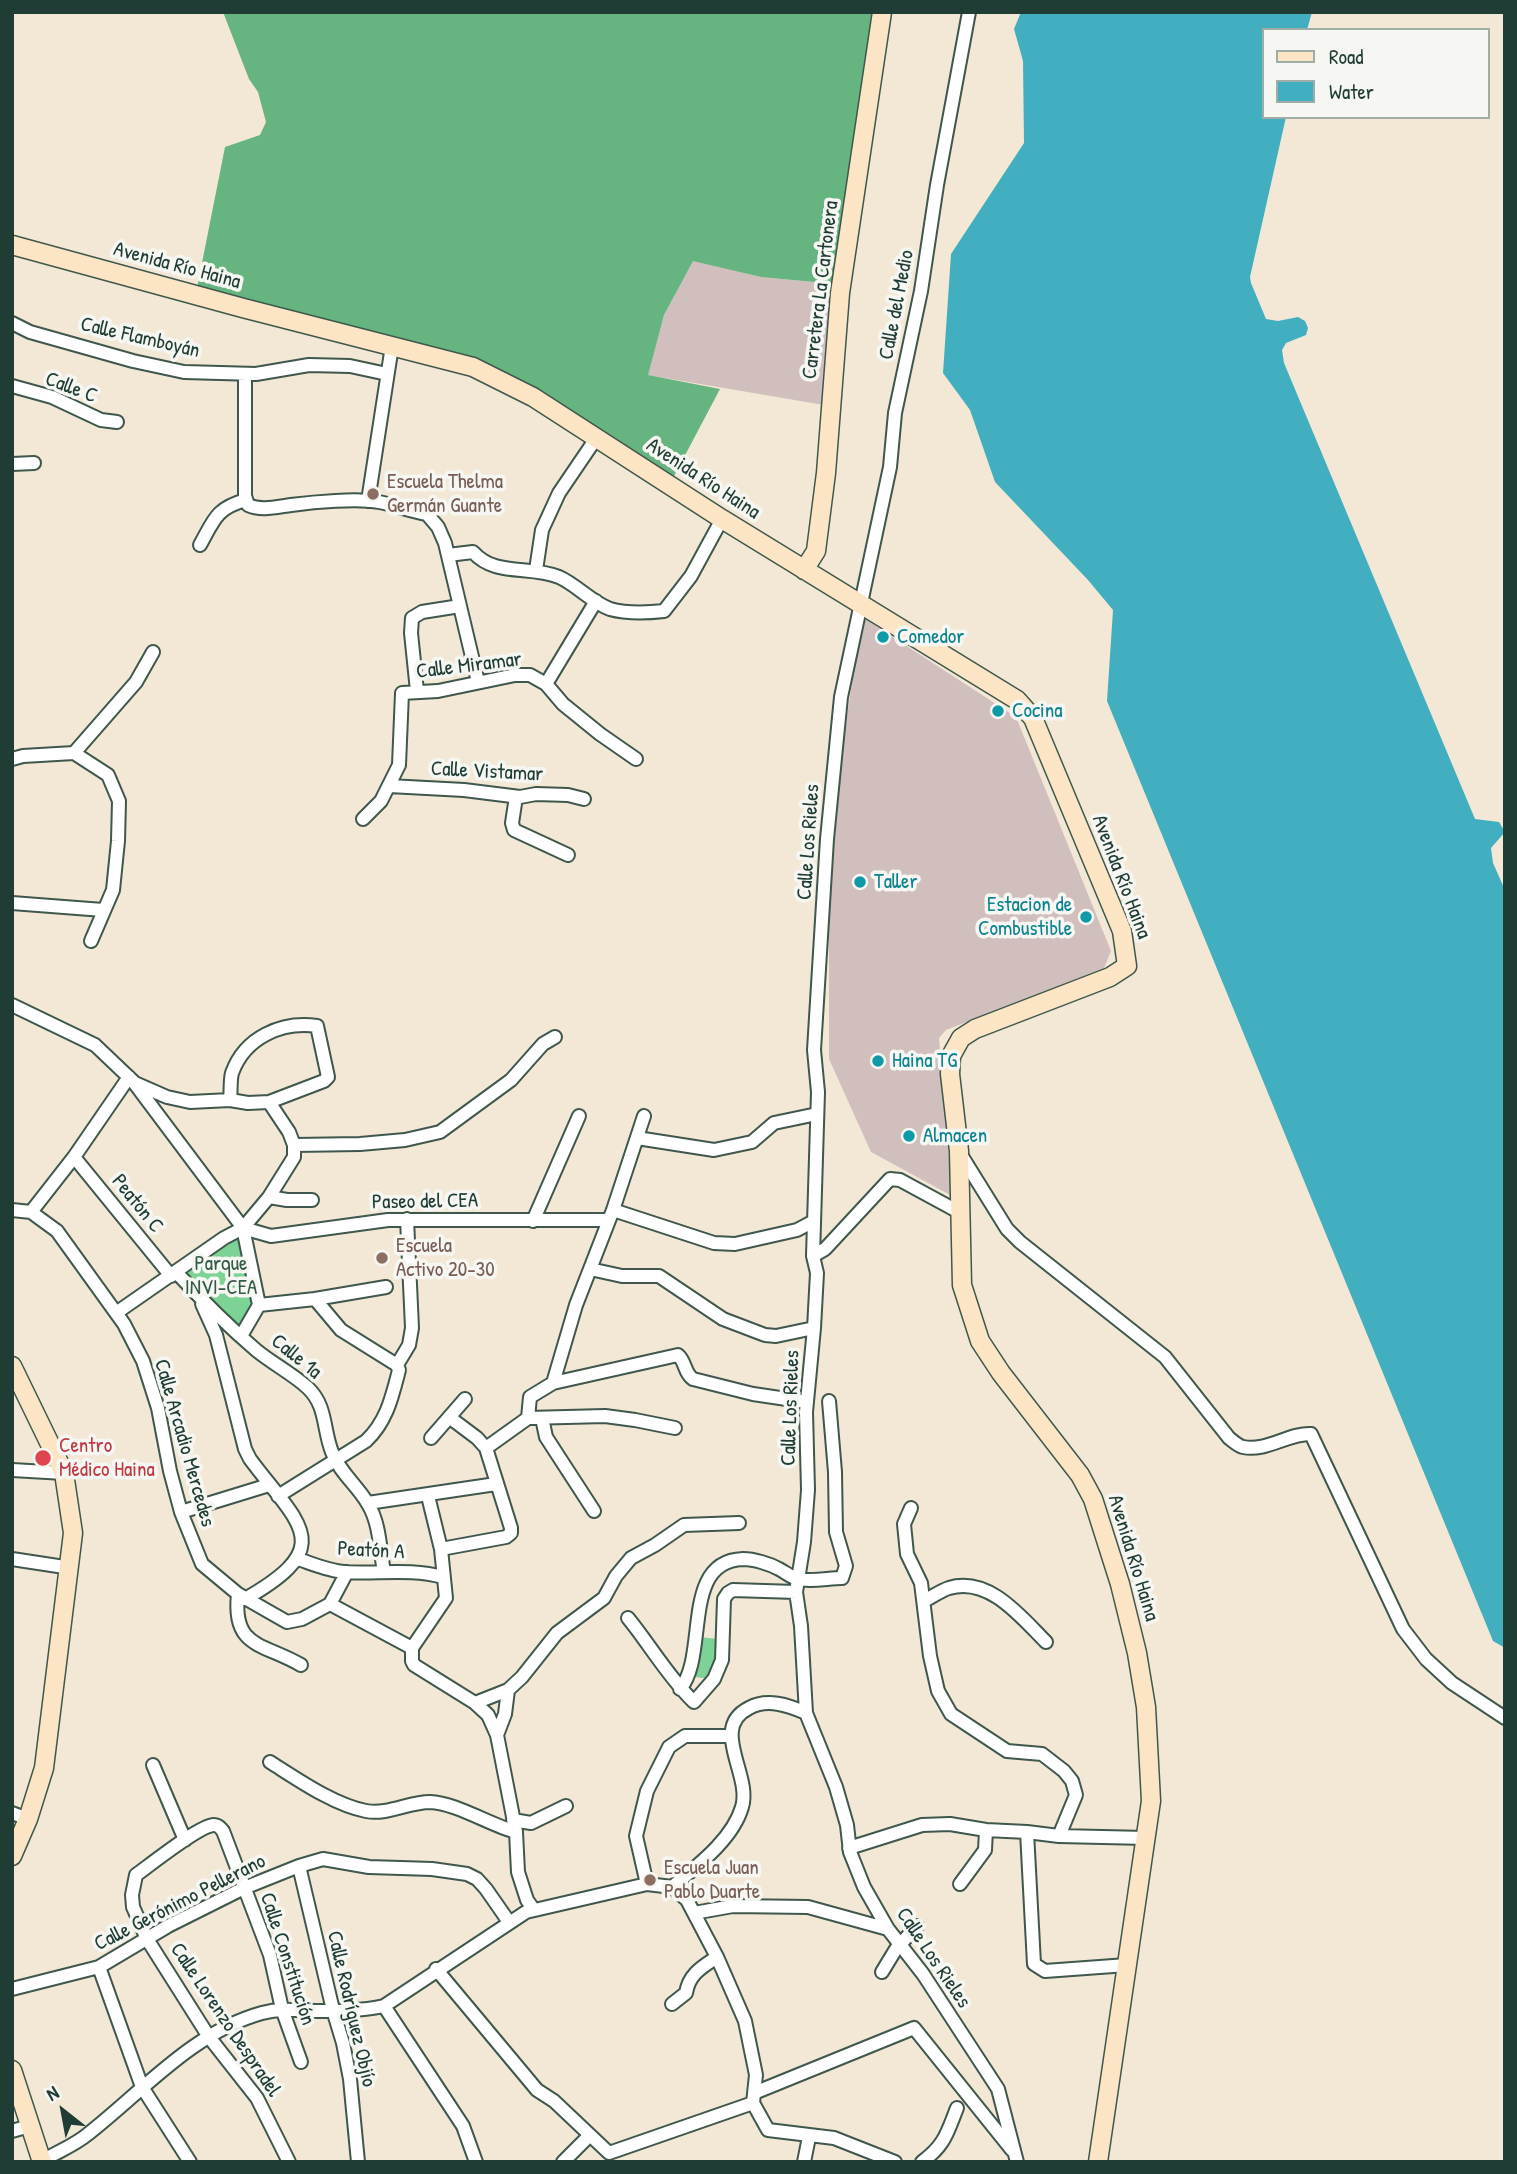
<!DOCTYPE html>
<html>
<head>
<meta charset="utf-8">
<style>
	body { margin:0 }
	#map { position:relative; width:1517px; height:2174px; overflow:hidden; background:#f3e8d5; font-family:"Patrick Hand",sans-serif }
	canvas { display:block }
	.frame { position:absolute; inset:0; border:14px solid #1f3d34; pointer-events:none }
	.legend { position:absolute; left:1262px; top:28px; width:228px; height:91px; box-sizing:border-box; background:#f6f6f2; border:2px solid #a0aca6; margin:0; padding:9px 12px; list-style:none; font-size:21px; color:#1f3d34 }
	.legend li { display:flex; align-items:center; gap:14px; height:35px }
	.legend b { width:35px; border:2px solid #a0aca6 }
	.north { position:absolute; left:28px; top:2076px; width:70px; height:70px; -webkit-text-stroke:5px #f6f6f2; paint-order:stroke; rotate:329deg; font-size:19px; font-weight:700; line-height:28px; text-align:center; color:#1f3d34 }
	.north::after { content:''; display:block; margin:auto; width:24px; height:32px; background:#1f3d34; clip-path:polygon(50% 0,100% 100%,50% 72%,0 100%) }
</style>
</head>
<body>
<div id="map">
<canvas width="1517" height="2174"></canvas>
<div class="frame"></div>
<ul class="legend">
<li><b style="height:9px;background:#fce5c4"></b>Road</li>
<li><b style="height:19px;background:#42afc0"></b>Water</li>
</ul>
<div class="north">N</div>
</div>
<script>
const context = document.querySelector('canvas').getContext('2d');
context.lineJoin = 'round';
function paint(path, color) {
  context.fillStyle = color;
  context.fill(path, 'evenodd');
}
function trace(path, color, width, dash) {
  context.strokeStyle = color;
  context.lineWidth = width;
  context.lineCap = dash ? 'butt' : 'round';
  context.setLineDash(dash || []);
  context.stroke(path);
}
function label(font, color, halo, rows, align = 'center') {
  context.font = font + ' "Patrick Hand",sans-serif';
  context.lineWidth = 7;
  context.setLineDash([]);
  context.textBaseline = 'middle';
  context.strokeStyle = halo;
  context.fillStyle = color;
  for (const [text, x, y, turn = 0] of rows) {
    context.save();
    context.translate(x, y);
    context.rotate((+turn || 0) * Math.PI / 180);
    context.textAlign = isNaN(turn) ? turn : align;
    if (halo) context.strokeText(text, 0, 0);
    context.fillText(text, 0, 0);
    context.restore();
  }
}
paint(new Path2D(`
	M693 260 761 277 835 284 824 405 647 375 664 315Z
	M862 617 1016 717 1111 951 1104 968 946 1030 939 1038 952 1196 871 1152 829 1059V835Z`), '#d1bfbe');
paint(new Path2D(`
	M237 1236 244 1257 251 1303 239 1327 185 1273Z
	M699 1637 719 1639 713 1679 694 1677Z`), '#7dd296');
paint(new Path2D(`
	M223 12H873L835 284 761 277 693 261 664 315 648 375 720 389 673 478 538 393 197 288 225 147 260 135 266 122 258 92 249 79Z`), '#66b47f');
paint(new Path2D(`
	M1021 12H1312L1307 30H1263V117H1286L1250 277 1251 283 1266 319 1278 321 1298 317 1305 321 1308 328 1306 335 1286 343 1282 350 1284 363 1475 819 1499 822 1505 832 1491 848 1493 863 1505 890V1648L1493 1641 1107 701 1113 610 1088 580 995 482 970 410 943 373 951 254 1024 143 1023 61 1014 29Z`), '#42afc0');
const street = new Path2D(`
	M969 12 937 185 921 291 895 413 890 467 841 697 827 839 814 1050 818 1092 813 1256 817 1273 814 1328 806 1412 808 1490 804 1542 796 1592 801 1626 806 1713 836 1787 847 1825 850 1852 864 1887 888 1929 923 1974 998 2089 1017 2162
	M12 323 30 332 133 361 184 372 256 374 309 365 350 366 387 374
	M245 374V496L248 505C261 511 276 507 291 505 314 502 357 498 379 502 395 505 410 511 427 514L438 527 445 543 478 682
	M12 386 52 397 101 420 117 422
	M12 464 34 463
	M368 501 392 346
	M200 545C214 520 216 508 246 500
	M448 555 473 552C495 577 529 565 559 577 577 585 591 602 610 609 628 614 646 613 664 611L691 576 722 519
	M536 570 542 530 559 493 597 437
	M546 684 596 601
	M417 691 411 633 412 618 422 612 460 606
	M74 753 136 682 153 652
	M12 759 23 756 74 753 108 775 119 801 118 841 113 890 91 941
	M389 786 464 790 520 797 536 794 568 795 584 799
	M516 797 512 823 514 830 568 855
	M363 819 381 801 399 765 402 693 438 691 515 675H530L546 684 563 704 600 734 636 759
	M12 903 103 910
	M12 1005 95 1045 135 1083 167 1097 190 1102 230 1100 248 1103 269 1102 324 1081 328 1077 317 1026C282 1021 245 1037 232 1073 230 1080 231 1092 230 1100
	M135 1084 243 1228 259 1305 241 1336
	M637 1138 714 1150 752 1142 774 1123 817 1114
	M294 1145 360 1144 405 1140 440 1132 511 1080 543 1044 555 1037
	M961 1155 1007 1229 1020 1242 1165 1357 1229 1438C1233 1441 1238 1446 1243 1447 1266 1452 1289 1433 1311 1434L1403 1629 1426 1659 1452 1683 1505 1718
	M74 1157 171 1276
	M269 1197 287 1200H312
	M12 1210 31 1212 57 1231 124 1324 143 1361 158 1408 170 1471 181 1512 202 1564 238 1594 287 1622 302 1619 330 1604
	M613 1210 714 1243 735 1244 797 1230 814 1221
	M31 1212 74 1157 129 1077
	M533 1221 579 1116
	M243 1228 271 1236 388 1220H609
	M813 1256 825 1249 890 1179 900 1180 959 1212
	M590 1269 622 1276H659L723 1319 765 1335 776 1336 814 1328
	M176 1272C201 1299 228 1326 256 1350 273 1364 293 1374 308 1388 327 1406 323 1430 332 1452 339 1472 358 1486 368 1504 380 1523 380 1551 384 1572
	M315 1299 341 1330 397 1365
	M202 1304 216 1335 245 1449 250 1459C300 1526 338 1546 245 1599
	M259 1305 315 1299 386 1287
	M116 1313 224 1238 243 1228 269 1197 294 1157V1145L289 1132 269 1102
	M553 1383 576 1305 613 1210 644 1116
	M528 1418 530 1397 553 1383 678 1355C686 1362 684 1373 693 1379L753 1394 807 1402
	M542 1418 546 1437 594 1511
	M431 1438 465 1399
	M486 1448 528 1418 605 1416 635 1420 675 1428
	M12 1470 64 1473
	M278 1496 366 1441C387 1421 392 1397 399 1370L397 1365 409 1345 412 1328 407 1219
	M368 1503 496 1484
	M911 1508 904 1524 907 1554 921 1583 930 1656 938 1691 951 1714 1007 1751 1042 1754 1064 1771 1072 1781 1076 1795 1059 1836
	M181 1512 269 1485
	M441 1549 506 1537 511 1533V1528L486 1448 477 1438 449 1417
	M12 1559 71 1568
	M298 1559C313 1564 329 1571 345 1572 378 1574 411 1568 443 1577
	M238 1594C232 1649 264 1643 301 1665
	M924 1601C932 1597 940 1591 949 1588 989 1576 1021 1617 1046 1642
	M330 1604 412 1648V1661L414 1665 475 1703 488 1715 497 1735 516 1832 518 1872 527 1900 534 1910
	M330 1604 347 1572
	M628 1618C650 1645 669 1678 694 1702L714 1679 722 1660 724 1599 728 1593 733 1590 796 1592
	M412 1648 446 1598 441 1549 428 1496
	M680 1689C709 1656 680 1561 743 1559 754 1559 770 1564 779 1569 785 1572 792 1578 798 1579 811 1582 829 1578 842 1578L846 1566 836 1532 835 1472 829 1401
	M475 1703 508 1690 522 1677 557 1633 604 1598 616 1576 631 1558 655 1545 684 1525 739 1523
	M497 1735 505 1714 508 1690
	M270 1762C297 1779 334 1805 366 1811 388 1815 409 1802 430 1802 456 1803 490 1825 516 1832
	M153 1765 185 1840
	M12 1813 28 1819
	M513 1820 531 1823 566 1806
	M1027 1832 1034 1964 1045 1971 1127 1965
	M849 1848 922 1825 950 1824 986 1830 1027 1832 1059 1836 1146 1838
	M299 1866 333 2010 343 2043 350 2079 358 2162
	M647 1884 636 1836 647 1791 669 1747 685 1736H731
	M960 1884 985 1850 986 1830
	M672 1887C697 1866 733 1839 742 1807 752 1775 709 1728 749 1708 767 1698 788 1705 806 1713
	M694 1913 733 1906 808 1907 888 1929
	M99 1967 142 2087 190 2162
	M436 1969 537 2090 554 2101 609 2153 753 2103
	M882 1972 896 1949 917 1926
	M12 1989 99 1967 168 1926 244 1888 299 1866 323 1859 369 1867 432 1869 467 1874 477 1879 486 1889 509 1922
	M672 2004 686 1993C689 1974 702 1967 717 1957
	M384 2006 463 2126 476 2162
	M754 2093 914 2028 1012 2150
	M12 2131 29 2126
	M42 2161C57 2152 75 2145 88 2134 143 2091 193 2032 262 2013 280 2008 296 2010 315 2011 337 2011 362 2011 384 2006L526 1912 647 1884 672 1887 687 1900 717 1957 745 2021 756 2075 753 2103 768 2130 834 2138 895 2162
	M289 2162 257 2098 209 2037 147 1939 133 1907 132 1895 136 1875C150 1865 200 1825 214 1825 219 1825 220 1828 223 1831L270 1955 282 2009 301 2062
	M563 2162 589 2136
	M804 2162 809 2137
	M922 2162C945 2145 947 2133 957 2108`);
const secondary = new Path2D(`
	M12 245 243 308 473 367 533 397 722 519 1017 700 1033 718 1122 931 1127 966 1110 977 975 1029 961 1038 951 1056 950 1074 959 1151 962 1285 980 1341 1001 1373 1080 1475 1093 1499 1120 1584 1137 1653 1146 1707 1151 1801 1098 2162
	M804 570 816 551 826 473 840 293 882 12
	M12 1366 64 1473 73 1533 44 1768 28 1819 12 1856
	M12 2070 42 2162`);
trace(street, '#3f574c', 16);
trace(secondary, '#3f574c', 21);
trace(street, '#fff', 12);
trace(secondary, '#fce5c4', 18);
for (const [x, y, r, color] of [
	[373,494,7,"#8d6e63"],
	[883,637,7,"#0f9aa8"],
	[998,711,7,"#0f9aa8"],
	[860,882,7,"#0f9aa8"],
	[1086,917,7,"#0f9aa8"],
	[878,1061,7,"#0f9aa8"],
	[909,1136,7,"#0f9aa8"],
	[382,1258,7,"#8d6e63"],
	[43,1458,9,"#e0444e"],
	[650,1880,7,"#8d6e63"]
]) {
  const dot = new Path2D();
  dot.arc(x, y, r, 0, 2 * Math.PI);
  context.fillStyle = color;
  context.fill(dot);
  trace(dot, '#f6f6f2', 2.5);
}
label('21px', '#1f3d34', '#f6f6f2', [
	["Avenida Río Haina",177,266,15],
	["Carretera La Cartonera",821,290,-83],
	["Calle del Medio",897,305,-79],
	["Calle Flamboyán",140,338,13],
	["Calle C",71,388,21],
	["Avenida Río Haina",703,479,33],
	["Calle Miramar",469,666,-7],
	["Calle Vistamar",487,772,3],
	["Calle Los Rieles",809,842,-86],
	["Avenida Río Haina",1121,877,69],
	["Paseo del CEA",425,1202,-1],
	["Peatón C",137,1204,51],
	["Calle 1a",296,1357,39],
	["Calle Los Rieles",791,1408,-88],
	["Calle Arcadio Mercedes",184,1443,74],
	["Peatón A",371,1551,3],
	["Avenida Río Haina",1133,1558,73],
	["Calle Gerónimo Pellerano",180,1903,-27],
	["Calle Los Rieles",933,1958,56],
	["Calle Constitución",287,1959,72],
	["Calle Rodríguez Objío",351,2009,77],
	["Calle Lorenzo Despradel",225,2020,56]
]);
label('21px', '#785e54', '#f6f6f2', [
	["Escuela Thelma",387,482],
	["Germán Guante",387,506],
	["Escuela",396,1246],
	["Activo 20-30",396,1270],
	["Escuela Juan",664,1868],
	["Pablo Duarte",664,1892]
], 'left');
label('21px', '#0d838f', '#f6f6f2', [
	["Comedor",897,637],
	["Cocina",1012,711],
	["Taller",874,882],
	["Estacion de",1072,905,"right"],
	["Combustible",1072,929,"right"],
	["Haina TG",892,1061],
	["Almacen",923,1136]
], 'left');
label('21px', '#325b48', '#f6f6f2', [
	["Parque",221,1264],
	["INVI-CEA",221,1288]
]);
label('21px', '#be3a42', '#f6f6f2', [
	["Centro",59,1446],
	["Médico Haina",59,1470]
], 'left');
</script>
</body>
</html>
